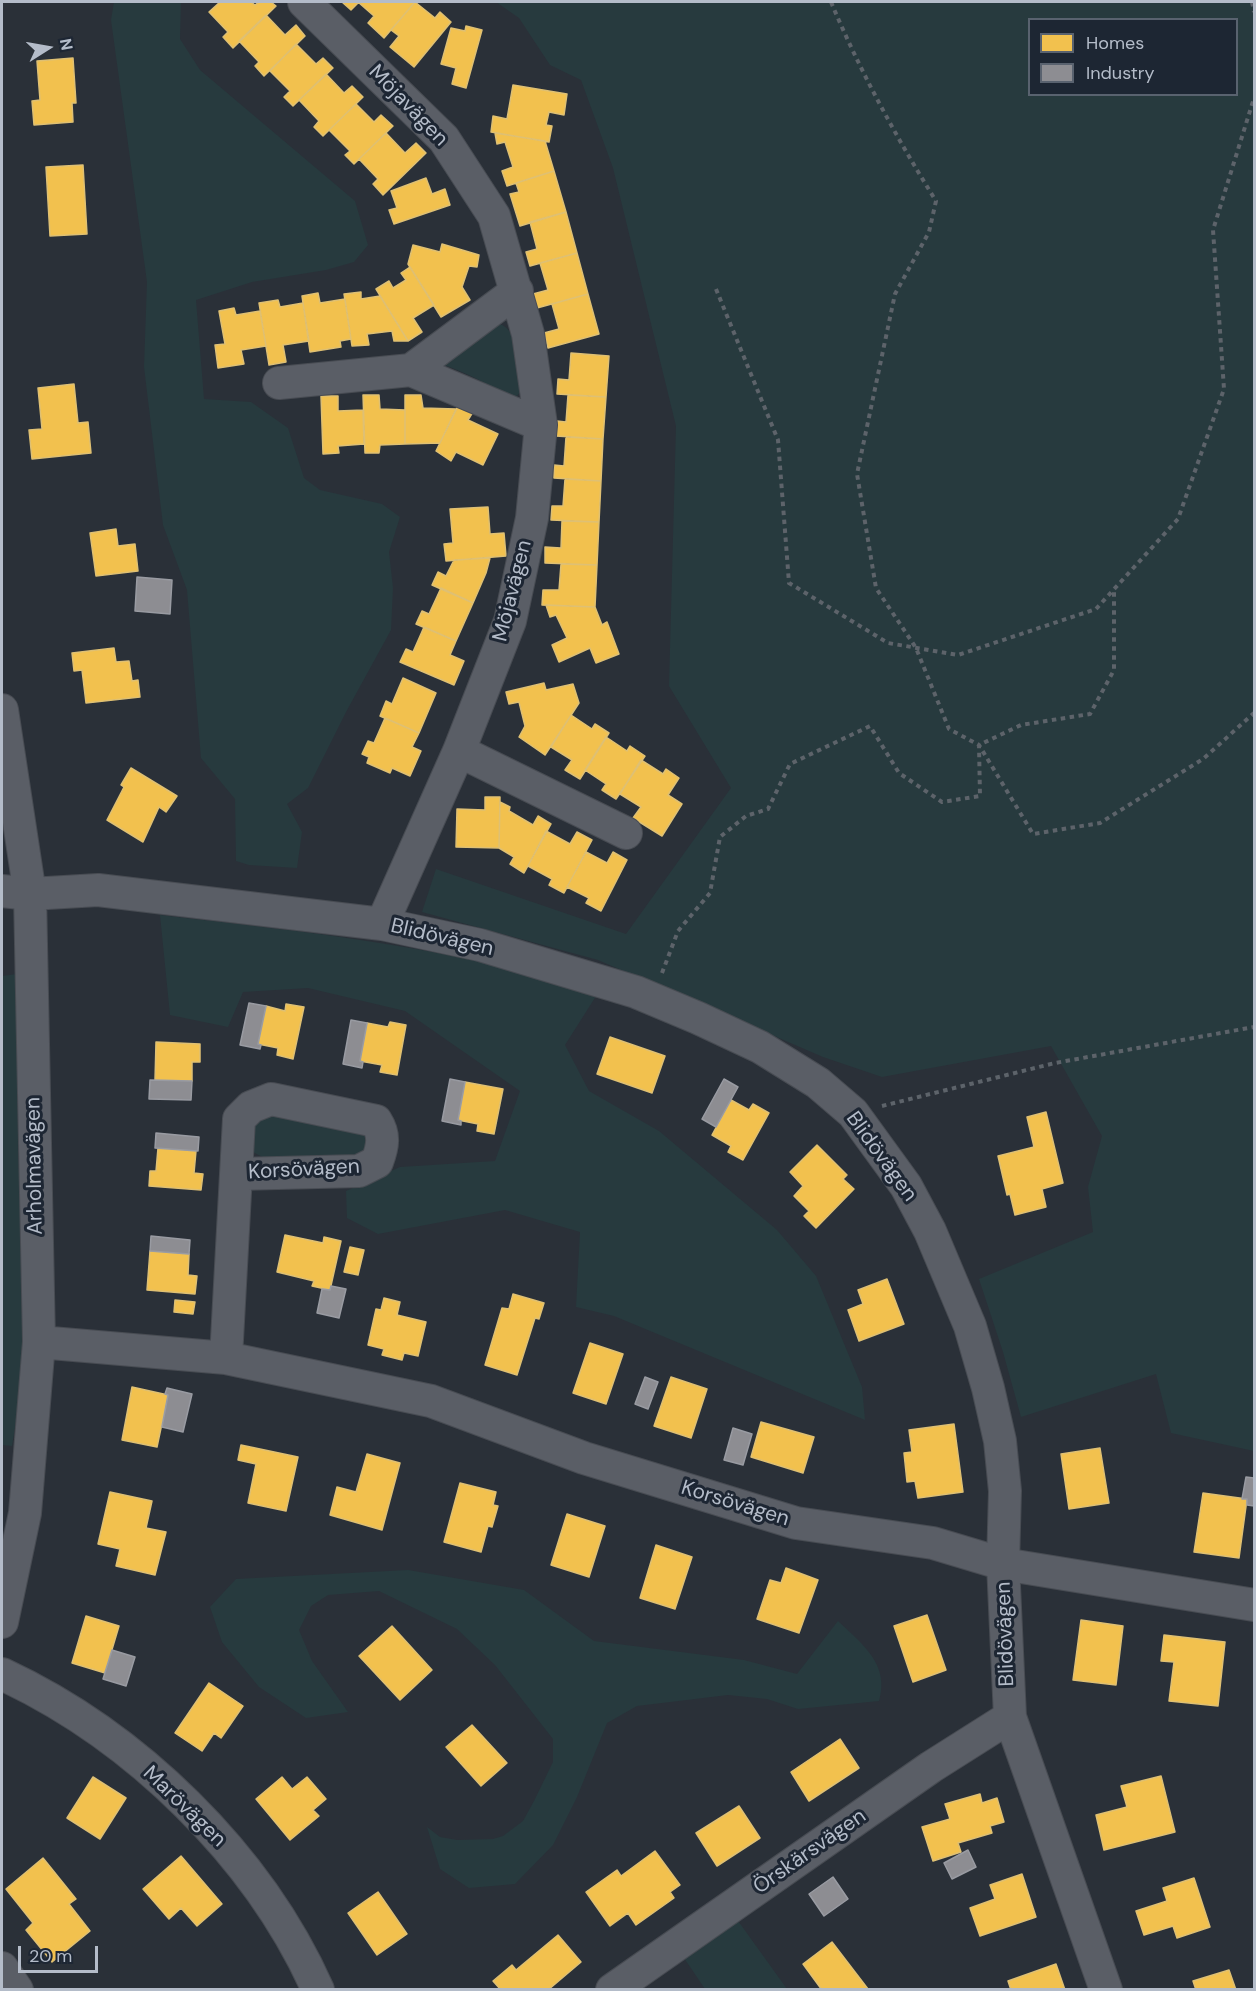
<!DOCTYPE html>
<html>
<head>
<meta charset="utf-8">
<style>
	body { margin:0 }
	#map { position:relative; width:1256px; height:1991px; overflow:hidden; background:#2a3038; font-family:"DM Sans",sans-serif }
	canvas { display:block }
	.frame { position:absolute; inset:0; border:3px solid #b4bcc9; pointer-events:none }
	.legend { position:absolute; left:1028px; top:18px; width:210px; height:78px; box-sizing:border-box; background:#1d2633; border:2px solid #59626f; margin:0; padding:8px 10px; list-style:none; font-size:18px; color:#b4bcc9 }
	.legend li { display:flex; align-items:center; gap:12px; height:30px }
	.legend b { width:30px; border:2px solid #59626f }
	.north { position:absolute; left:18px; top:18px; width:60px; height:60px; -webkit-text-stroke:4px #1d2633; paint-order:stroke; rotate:79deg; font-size:16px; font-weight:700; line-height:24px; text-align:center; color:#b4bcc9 }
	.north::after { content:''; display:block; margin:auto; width:21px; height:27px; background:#b4bcc9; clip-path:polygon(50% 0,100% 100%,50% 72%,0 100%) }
	.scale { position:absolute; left:18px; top:1946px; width:80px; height:27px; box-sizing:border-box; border:3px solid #b4bcc9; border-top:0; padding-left:8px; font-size:18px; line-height:21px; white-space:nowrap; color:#b4bcc9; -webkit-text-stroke:4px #1d2633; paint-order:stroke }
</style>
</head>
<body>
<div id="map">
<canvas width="1256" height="1991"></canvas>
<div class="frame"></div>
<ul class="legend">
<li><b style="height:16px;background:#f2c14e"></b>Homes</li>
<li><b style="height:16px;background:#8d8d92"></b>Industry</li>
</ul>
<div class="north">N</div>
<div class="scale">20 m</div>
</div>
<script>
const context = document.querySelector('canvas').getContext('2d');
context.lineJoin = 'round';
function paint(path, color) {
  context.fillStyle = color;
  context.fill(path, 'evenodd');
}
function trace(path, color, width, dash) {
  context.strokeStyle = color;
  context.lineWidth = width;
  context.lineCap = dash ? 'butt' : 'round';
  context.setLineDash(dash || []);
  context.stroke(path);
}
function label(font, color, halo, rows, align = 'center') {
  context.font = font + ' "DM Sans",sans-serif';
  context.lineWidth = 6;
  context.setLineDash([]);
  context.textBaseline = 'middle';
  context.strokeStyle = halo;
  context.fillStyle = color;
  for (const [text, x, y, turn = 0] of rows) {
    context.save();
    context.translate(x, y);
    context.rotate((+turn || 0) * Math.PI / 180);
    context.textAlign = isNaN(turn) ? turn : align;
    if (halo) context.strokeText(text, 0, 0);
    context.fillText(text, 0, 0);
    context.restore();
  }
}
paint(new Path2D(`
	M114 2H181L180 39 200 70 355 201 368 245 354 262 326 270 252 282 196 300 204 399 251 402 288 428 304 478 320 490 382 504 400 517 389 552 393 588 391 630 346 712 308 788 287 804 302 832 297 868 249 865 236 861 235 799 201 758 187 590 163 525 144 367 147 282 111 20Z
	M496 2H1254V1451L1171 1433 1156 1374 1021 1417 1003 1352 979 1279 1093 1232 1088 1187 1102 1136 1051 1046 882 1077 823 1057 598 960 422 912 436 869 626 934 731 788 669 686 676 426 613 168 581 80 550 65 519 18ZM1030 20H1236V94H1030Z
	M499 324C520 329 520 372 523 389L516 397 505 400C489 382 464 372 441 364Z
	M160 915C307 932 457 947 598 993L565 1045 589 1091 659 1131 777 1230 816 1276 862 1387 865 1420 614 1316 576 1307 580 1232 505 1210 378 1234 347 1218 346 1191 400 1167 495 1161 520 1091 405 1011 308 988 243 992 228 1027 170 1015Z
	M17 974 18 1152 24 1268 26 1359 12 1446 2 1445V976Z
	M266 1113 366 1129 368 1149 354 1160 272 1162 253 1152 249 1140 250 1125Z
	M408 1570 524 1590 594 1641 744 1660 797 1674 838 1621C862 1644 890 1664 879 1701L798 1709 767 1699 728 1695 637 1706 607 1723 577 1797 553 1845 515 1884 469 1888 440 1869 427 1827 440 1837 457 1840 493 1839 503 1836 523 1821 534 1801 553 1762V1739L495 1665 457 1629 379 1591 328 1595 311 1606 299 1630 312 1661 348 1712 306 1718 259 1687 222 1642 210 1607 236 1579Z
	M736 1918 787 1989H705L682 1955Z`), '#273a3e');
const homes = new Path2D(`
	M220 2H251L255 5 259 2H271L276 6 233 48 223 37 228 32 209 12Z
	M342 2H359L351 10Z
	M358 2H415L384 38 368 23 374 16Z
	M415 2 435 18 440 12 451 22 414 67 390 47 399 36 391 30Z
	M266 15 285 35 296 25 305 36 264 76 255 66 259 62 239 41Z
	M466 26 482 30 466 88 452 84 456 68 441 64 451 28 465 31Z
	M296 44 316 64 323 58 333 68 293 106 284 97 290 91 270 71Z
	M73 58 76 103H72L73 122 34 125 32 101 40 100 37 61Z
	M326 74 344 93 352 86 363 97 323 136 314 127 319 121 299 100Z
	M513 85 567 94 564 115 549 112 546 125 552 126 549 142 491 132 493 116 507 119Z
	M356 104 374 122 381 115 393 126 354 164 345 155 350 151 329 130Z
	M386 133 405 153 416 143 426 153 383 195 373 184 378 179 359 159Z
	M495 133 545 141 554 171 507 186 502 171 513 167 505 142 497 144Z
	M83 165 87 234 50 236 46 167Z
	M554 171 566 212 520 226 510 194 519 192 516 183Z
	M426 178 432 194 445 189 450 205 394 224 389 210 397 208 391 191Z
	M566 212 577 253 530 266 526 252 537 249 530 222Z
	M442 244 479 255 477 267 469 266 462 287 470 300 441 317 408 264 413 245 440 252Z
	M577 253 588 294 537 308 533 294 548 290 540 263Z
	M410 267 434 305 413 318 422 332 408 341 376 289 389 281 393 288 406 280 401 273Z
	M361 292V299L380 296 408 341H394L392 331 367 334 369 345 352 346 344 294Z
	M318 293 320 303 345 299 351 339 340 341 341 347 310 352 302 296Z
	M588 294 599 334 548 348 544 333 559 329 552 304Z
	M278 300 280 307 303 303 309 341 283 345 286 362 269 365 259 303Z
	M234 308 236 315 260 311 266 346 241 350 244 364 218 368 215 345 225 344 219 311Z
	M571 353 609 356 606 397 557 394 558 379 569 380Z
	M74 384 78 423 88 422 91 453 32 459 29 430 42 429 38 388Z
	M363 395H379L380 409 405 410V444L380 445 379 453H365Z
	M405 395H421L423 408 456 409 440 443 405 444Z
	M568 395 606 397 603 439 556 436 557 421 566 422Z
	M321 396H338V411L363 410 364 444 338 446 339 453 323 454Z
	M461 400 476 407 468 420 498 434 483 465 456 452 451 461 436 451Z
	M566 437 603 439 601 481 554 478V465L564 466Z
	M565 479 601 481 599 522 551 520 552 506H563Z
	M488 507 490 534 504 533 506 556 446 561 444 544 453 543 450 509Z
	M562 521 599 522 597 565 545 563V547L561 548Z
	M116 529 118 546 135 544 138 571 96 576 90 533Z
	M490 558 486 573 473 603 432 585 438 572 446 576 454 560Z
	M561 564 597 565 595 607 542 605 543 590H559Z
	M441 588 473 603 456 641 416 624 422 611 429 614Z
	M546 605 595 607 602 625 607 622 619 654 596 663 590 648 559 662 552 645 567 638 556 615 550 617Z
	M424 627 456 641 450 655 464 661 454 685 400 662 406 649 413 652Z
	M114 648 116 662 129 661 132 681 138 680 140 697 86 703 82 670 74 671 72 653Z
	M403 678 436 693 419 733 380 716 386 701 392 704Z
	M544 683 546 690 573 684 579 703 545 755 519 737 525 726 519 702 509 704 506 692Z
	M571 715 592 729 595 724 609 733 580 779 565 770 572 760 551 747Z
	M385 718 419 733 412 747 421 751 410 776 392 768 390 773 367 763 369 757 362 754 368 741 374 743Z
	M606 737 627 751 630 746 645 756 616 799 602 790 606 784 585 770Z
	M641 760 663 774 666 769 679 778 668 795 682 804 662 836 633 818 641 807 620 794Z
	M131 768 177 796 166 812 159 807 143 842 107 820 124 787 121 785Z
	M485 797H500L499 848 456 847 457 809 485 810Z
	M500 802 510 807 509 811 533 825 538 816 551 824 524 873 510 864 514 857 499 848Z
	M546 831 570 844 577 832 592 840 564 893 549 885 552 879 528 866Z
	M586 852 607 863 613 852 627 860 601 911 586 903 589 898 567 887Z
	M286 1004 304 1007 293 1059 277 1055 278 1048 258 1044 266 1006 285 1011Z
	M390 1022 406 1025 397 1075 380 1072 382 1065 360 1061 367 1023 388 1027Z
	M610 1037 665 1056 652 1093 597 1074Z
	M156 1042 200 1044V1062H192V1081L155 1080Z
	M465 1082 503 1089 494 1134 477 1131 478 1124 458 1120Z
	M731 1100 749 1110 753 1104 769 1113 743 1160 728 1152 731 1146 712 1135Z
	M1046 1112 1063 1183 1042 1189 1046 1207 1015 1215 1010 1194 1007 1195 998 1156 1034 1147 1027 1117Z
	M817 1145 847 1175 843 1179 854 1189 816 1228 804 1216 809 1211 794 1196 803 1186 790 1172Z
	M158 1148 196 1151 194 1173 203 1174 201 1190 149 1186 150 1171H156Z
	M285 1235 323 1243 324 1237 341 1241 330 1290 312 1286 314 1281 277 1272Z
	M350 1247 364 1250 358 1275 344 1272Z
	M150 1251 189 1254 188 1275 197 1276 195 1294 147 1290Z
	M887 1279 904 1324 859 1341 848 1310 863 1304 858 1290Z
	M513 1294 544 1303 539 1319 535 1318 517 1375 485 1365 502 1308 509 1309Z
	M384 1298 400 1302 397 1315 426 1322 418 1356 404 1353 402 1360 382 1355 384 1349 368 1345 376 1309 381 1310Z
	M175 1300 195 1302 193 1314 174 1312Z
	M590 1343 623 1354 606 1404 573 1393Z
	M671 1377 707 1389 691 1438 654 1426Z
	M132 1387 168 1395 157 1447 122 1440Z
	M761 1422 814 1437 803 1473 751 1457Z
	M954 1424 963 1492 918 1498 915 1481 907 1482 904 1453 912 1452 909 1430Z
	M241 1445 298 1457 286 1511 248 1503 256 1464 238 1460Z
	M1100 1448 1109 1503 1069 1509 1061 1454Z
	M367 1454 400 1463 382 1530 330 1515 337 1487 356 1492Z
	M460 1483 496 1492 493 1505 498 1506 492 1527 488 1526 481 1552 444 1542Z
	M110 1492 152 1501 146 1528 166 1532 155 1575 116 1566 120 1549 98 1544Z
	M1203 1493 1247 1499 1239 1558 1194 1552Z
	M567 1514 605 1526 589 1577 551 1565Z
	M656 1545 692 1557 675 1609 640 1598Z
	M786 1568 818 1580 799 1633 757 1619 770 1580 781 1583Z
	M927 1615 946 1670 913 1682 894 1626Z
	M86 1616 119 1626 105 1673 72 1663Z
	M1081 1620 1123 1626 1116 1685 1073 1680Z
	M392 1626 432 1670 400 1700 359 1656Z
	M1164 1635 1225 1642 1218 1706 1169 1701 1174 1662 1161 1661Z
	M209 1683 243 1706 221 1738 214 1733 202 1751 175 1733Z
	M472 1725 507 1763 481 1786 446 1747Z
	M840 1739 859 1768 809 1801 791 1772Z
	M1161 1776 1175 1832 1104 1850 1096 1815 1127 1807 1121 1786Z
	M93 1777 126 1798 100 1839 67 1818Z
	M282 1777 292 1789 307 1777 326 1799 313 1810 319 1816 290 1840 256 1799Z
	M980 1794 982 1803 997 1798 1004 1822 990 1826 992 1833 958 1843 961 1852 933 1861 922 1827 950 1819 945 1804Z
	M739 1806 760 1838 717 1866 696 1833Z
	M655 1851 680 1885 670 1892 674 1898 636 1925 628 1913 610 1926 586 1892 617 1870 621 1876Z
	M181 1856 222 1904 197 1926 181 1908 169 1919 143 1889Z
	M43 1858 76 1899 69 1904 90 1931 52 1962 26 1930 33 1923 6 1889Z
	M1022 1874 1036 1917 980 1936 970 1908 995 1899 990 1885Z
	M1194 1878 1210 1927 1177 1938 1173 1926 1144 1935 1136 1911 1167 1901 1163 1888Z
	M378 1892 407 1934 377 1955 348 1913Z
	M558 1935 581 1962 548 1990H501L493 1981 512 1965 516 1970Z
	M832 1942 868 1989V1990H822L803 1964Z
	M1056 1964 1065 1990H1011L1008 1981Z
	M1229 1970 1236 1990H1196L1193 1981Z`);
paint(homes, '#f2c14e');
trace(homes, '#dfc073', 1.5);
const industry = new Path2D(`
	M137 577 172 580 170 614 135 611Z
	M249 1003 266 1006 258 1044 261 1045 260 1049 240 1045Z
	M351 1020 367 1023 360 1061 363 1062 362 1068 343 1064Z
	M450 1079 465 1082 458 1120 461 1121V1125L442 1121Z
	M724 1079 738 1087 716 1127 702 1119Z
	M150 1080 192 1081 191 1100 149 1099Z
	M156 1133 199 1137 198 1151 155 1148Z
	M151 1236 190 1240 189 1254 150 1251Z
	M331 1286 346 1289 339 1318 317 1313 322 1289 330 1290Z
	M645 1377 658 1382 648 1409 635 1404Z
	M167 1388 192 1394 183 1432 162 1427 168 1395 165 1394Z
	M733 1428 752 1434 743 1465 724 1460Z
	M1246 1477 1254 1478V1506L1247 1505V1499H1242Z
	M112 1650 135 1657 126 1686 103 1679Z
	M968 1850 976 1867 952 1879 944 1863Z
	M833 1877 848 1899 824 1916 809 1894Z`);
paint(industry, '#8d8d92');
trace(industry, '#999ba2', 1.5);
const minor = new Path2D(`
	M304 2 444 139 494 216 528 334 541 425 532 518 510 621 459 751 382 924
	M411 370 541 425
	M279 383 411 370 517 291
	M2 710 30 894 39 1342 25 1513 2 1622
	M459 751 626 833
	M2 891 30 894 98 890 382 924 480 945 636 992 698 1018 760 1047 818 1083 853 1113 906 1186 930 1231 970 1326 988 1388 1000 1441 1005 1491 1003 1564 1010 1717 1106 1990
	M39 1342 226 1358 431 1401 584 1458 796 1523 933 1543 1003 1564 1254 1605
	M226 1358 239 1119 251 1107 271 1099 376 1121C385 1135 383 1146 377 1162L359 1171 237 1174
	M2 1674C135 1736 258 1855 318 1990
	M2 1968 17 1990
	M612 1990 931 1767 1010 1717`);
trace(minor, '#484c53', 34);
trace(new Path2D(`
	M831 2C860 71 896 137 936 201L929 232 895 294 857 474 876 588 916 648 949 729 979 745 1033 834 1100 823 1203 759 1254 713
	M1252 2 1254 12
	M716 289 778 440 789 583 888 643 958 655 1096 609 1178 519 1224 389 1213 230 1254 98
	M662 973 678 931 710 893 720 837 746 816 768 809 790 764 870 726 899 773 942 802 980 796 979 745 1021 725 1090 714 1114 670V589
	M882 1106 1055 1063 1254 1027`), '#5d636a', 4, [4.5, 4.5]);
trace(minor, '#5a5e66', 32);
label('21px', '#b4bcc9', '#1d2633', [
	["Möjavägen",408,106,46],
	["Möjavägen",513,591,-76],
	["Blidövägen",442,938,13],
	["Blidövägen",881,1157,54],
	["Arholmavägen",35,1166,-91],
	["Korsövägen",304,1170,-3],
	["Korsövägen",735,1504,17],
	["Blidövägen",1006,1634,-92],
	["Marövägen",184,1807,44],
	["Örskärsvägen",810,1852,-35]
]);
</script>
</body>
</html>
